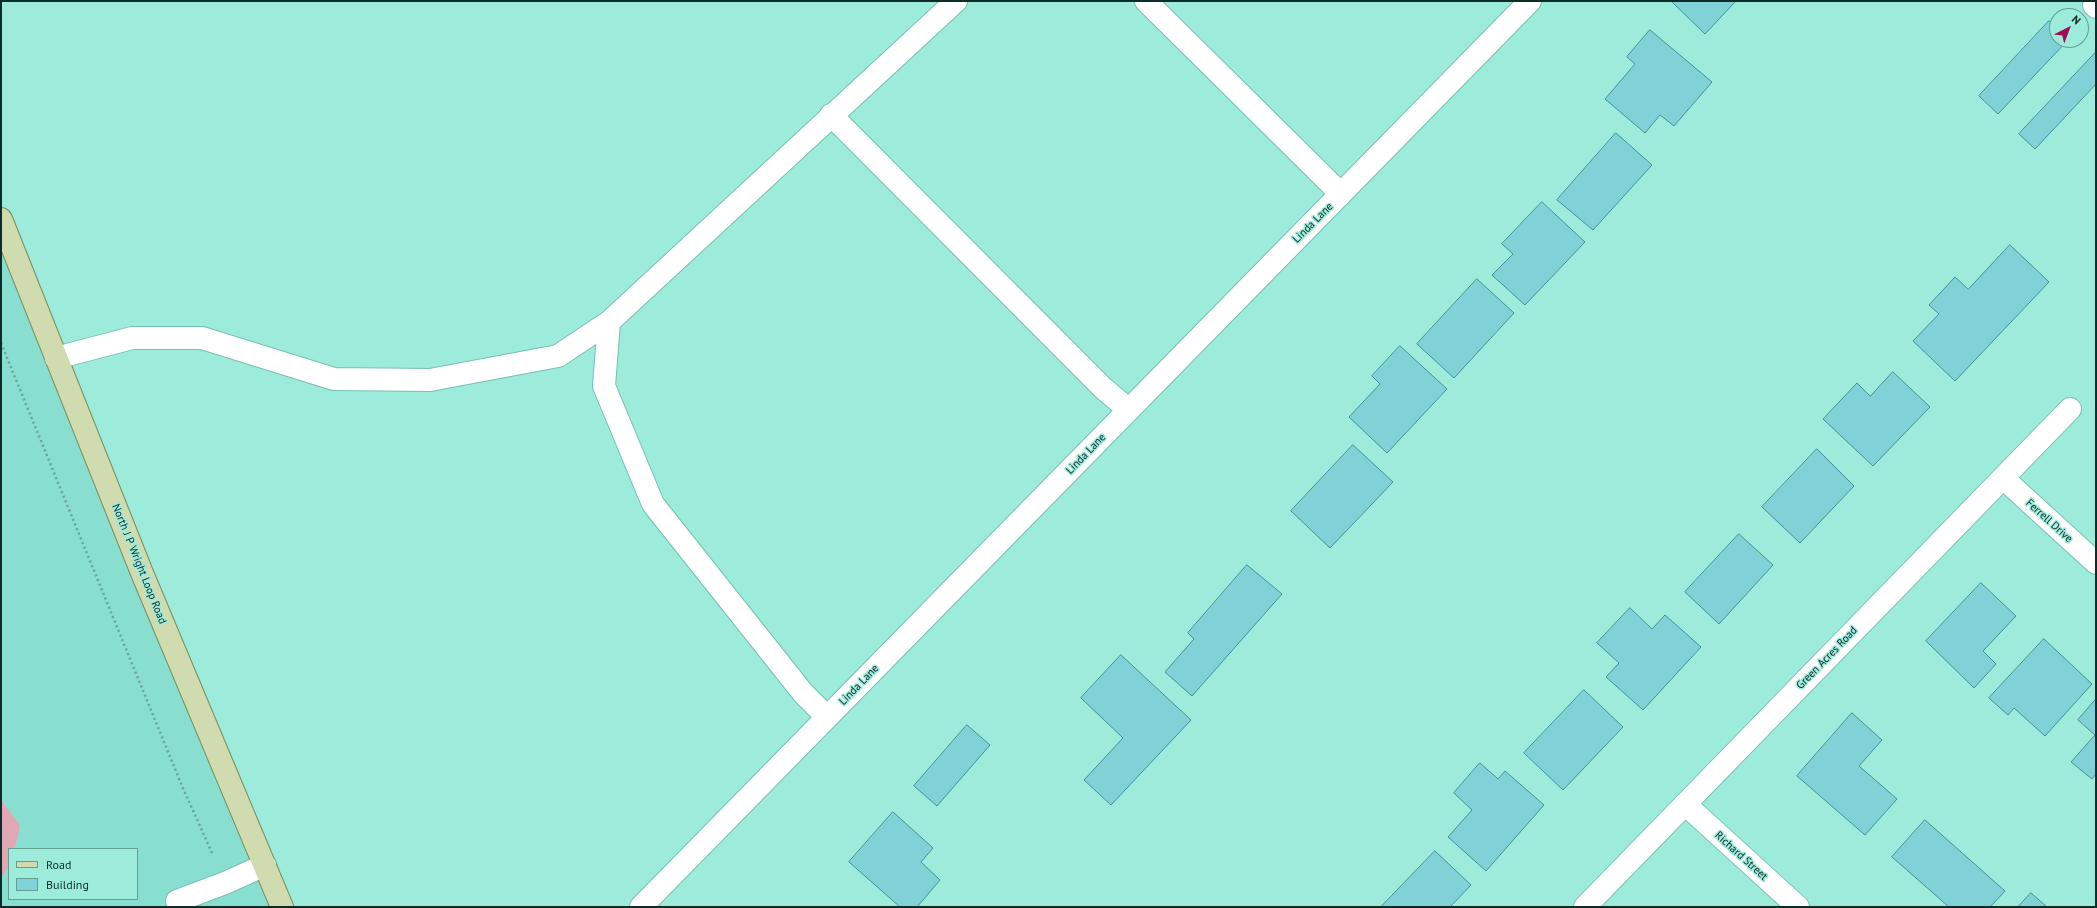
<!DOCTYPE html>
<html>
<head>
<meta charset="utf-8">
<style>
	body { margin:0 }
	#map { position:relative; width:2097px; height:908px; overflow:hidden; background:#9debdb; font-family:"PT Sans",sans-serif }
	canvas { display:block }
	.frame { position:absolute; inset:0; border:2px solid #0c2d27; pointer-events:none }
	.legend { position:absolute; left:8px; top:848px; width:130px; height:52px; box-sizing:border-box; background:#9debdb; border:1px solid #639f93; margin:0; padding:5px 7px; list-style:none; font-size:12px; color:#0c2d27 }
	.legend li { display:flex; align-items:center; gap:8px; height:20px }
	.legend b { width:20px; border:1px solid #639f93 }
	.north { position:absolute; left:2049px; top:8px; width:40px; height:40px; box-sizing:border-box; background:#9debdb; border:1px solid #639f93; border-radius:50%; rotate:42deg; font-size:11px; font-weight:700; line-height:16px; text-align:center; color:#0c2d27 }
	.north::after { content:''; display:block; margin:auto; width:14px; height:18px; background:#a00d54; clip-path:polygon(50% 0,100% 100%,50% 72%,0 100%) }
</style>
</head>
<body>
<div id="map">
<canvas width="2097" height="908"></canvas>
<div class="frame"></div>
<ul class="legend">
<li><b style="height:5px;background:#d0dbb0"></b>Road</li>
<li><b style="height:11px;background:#81d2d6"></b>Building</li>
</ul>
<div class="north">N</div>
</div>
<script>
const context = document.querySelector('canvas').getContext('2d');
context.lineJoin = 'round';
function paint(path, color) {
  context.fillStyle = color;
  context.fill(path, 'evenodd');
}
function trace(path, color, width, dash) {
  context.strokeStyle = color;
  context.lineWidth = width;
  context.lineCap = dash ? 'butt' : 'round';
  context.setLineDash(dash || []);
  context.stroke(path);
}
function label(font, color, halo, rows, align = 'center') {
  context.font = font + ' "PT Sans",sans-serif';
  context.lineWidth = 3;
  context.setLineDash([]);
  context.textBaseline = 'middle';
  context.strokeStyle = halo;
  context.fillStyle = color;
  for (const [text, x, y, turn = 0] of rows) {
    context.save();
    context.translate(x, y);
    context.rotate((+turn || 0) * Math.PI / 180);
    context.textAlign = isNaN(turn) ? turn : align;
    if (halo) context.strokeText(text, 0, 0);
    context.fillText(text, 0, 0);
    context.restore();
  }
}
paint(new Path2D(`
	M1 219 281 907H1V877L9 867V899H137V849H15L20 825 1 800Z`), '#88dfcf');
paint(new Path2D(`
	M1 800 20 825 15 849H9V867L1 877Z`), '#e0a7b7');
const building = new Path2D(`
	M1673 1H1736L1705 34 1672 2Z
	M2049 21 2057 28V40H2068L1998 114 1979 96Z
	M1650 30 1712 82 1674 126 1660 115 1645 133 1605 99 1635 64 1627 57Z
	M2096 52V84L2035 149 2019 134Z
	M1616 133 1652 165 1593 230 1557 200Z
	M1542 202 1585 242 1525 305 1492 275 1513 254 1502 244Z
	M2010 245 2049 282 1955 381 1913 341 1939 314 1929 305 1955 277 1968 289Z
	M1477 279 1514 313 1454 378 1417 344Z
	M1400 346 1447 389 1387 453 1349 417 1380 384 1372 376Z
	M1893 372 1930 407 1873 466 1823 419 1857 383 1870 396Z
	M1353 445 1393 482 1330 548 1291 511Z
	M1817 449 1854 486 1800 543 1762 507Z
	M1739 534 1773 565 1719 624 1685 592Z
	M1247 565 1282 594 1192 696 1165 672 1194 639 1188 633Z
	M1981 583 2016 616 1983 651 1996 664 1974 688 1926 641Z
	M1630 608 1652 629 1665 615 1701 647 1643 710 1606 677 1619 663 1597 643Z
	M2044 639 2092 684 2045 736 2014 708 2008 715 1989 698Z
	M1121 655 1191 720 1111 805 1084 780 1123 738 1081 698Z
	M1584 690 1623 727 1563 790 1524 753Z
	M2096 699V774L2092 779 2071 762 2095 735 2078 720Z
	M1852 713 1882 740 1859 766 1897 799 1865 835 1797 776Z
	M967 725 990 745 937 806 914 786Z
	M1480 763 1498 779 1505 771 1544 805 1486 871 1448 837 1472 810 1454 793Z
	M893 812 933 848 921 862 940 880 917 907H900L849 862Z
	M1925 820 2005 891 1990 907H1949L1892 857Z
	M1435 851 1471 885 1450 907H1381Z
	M2031 893 2047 907H2018Z`);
paint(building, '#81d2d6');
trace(building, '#3f9196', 1);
const minor = new Path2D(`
	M1146 1 1341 194
	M2094 5 2096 7
	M831 115 1103 388 1129 410
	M56 358 132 338H202L334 379 430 380 558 356 609 322
	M2003 478 2096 563
	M827 717 803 693 653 504 604 386 609 322 956 1
	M1685 804 1798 907
	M180 907 177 901 225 883 265 865
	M641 907 1530 1
	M1585 907 2070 409`);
const major = new Path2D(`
	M1 219 142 573 282 907`);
trace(minor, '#75c1b2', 24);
trace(major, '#778e5e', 24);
trace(new Path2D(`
	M1 343 182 786 213 855`), '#67a498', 2.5, [2, 3]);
trace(minor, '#fff', 22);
trace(major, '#d0dbb0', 22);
label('11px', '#0c2d27', '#9debdb', [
	["Linda Lane",1313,223,-45],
	["Linda Lane",1086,454,-46],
	["Ferrell Drive",2049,521,42],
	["North J P Wright Loop Road",139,564,68],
	["Green Acres Road",1827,658,-46],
	["Linda Lane",859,685,-46],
	["Richard Street",1741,856,42]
]);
</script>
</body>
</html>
